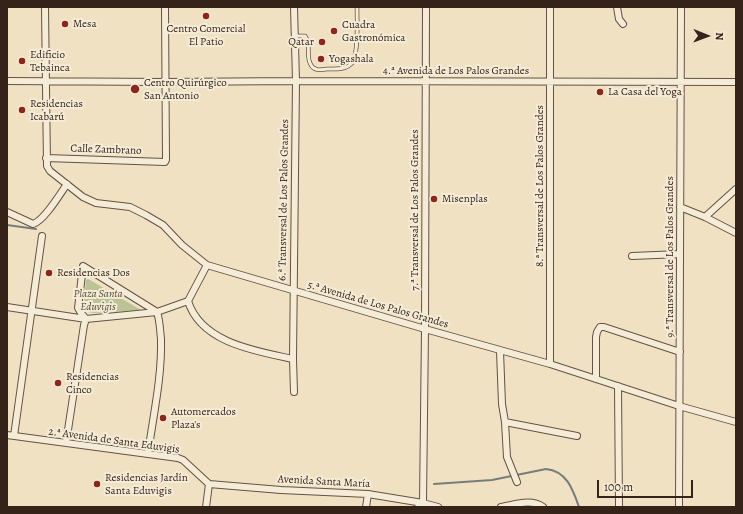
<!DOCTYPE html>
<html>
<head>
<meta charset="utf-8">
<style>
	body { margin:0 }
	#map { position:relative; width:743px; height:514px; overflow:hidden; background:#f0e1c2; font-family:Alegreya,serif }
	canvas { display:block }
	.frame { position:absolute; inset:0; border:8px solid #352319; pointer-events:none }
	.north { position:absolute; left:687px; top:16px; width:40px; height:40px; -webkit-text-stroke:3px #f5ecd7; paint-order:stroke; rotate:91deg; font-size:11px; font-weight:700; line-height:16px; text-align:center; color:#352319 }
	.north::after { content:''; display:block; margin:auto; width:14px; height:18px; background:#352319; clip-path:polygon(50% 0,100% 100%,50% 72%,0 100%) }
	.scale { position:absolute; left:597px; top:480px; width:96px; height:18px; box-sizing:border-box; border:2px solid #352319; border-top:0; padding-left:5px; font-size:12px; line-height:14px; white-space:nowrap; color:#352319; -webkit-text-stroke:3px #f5ecd7; paint-order:stroke }
</style>
</head>
<body>
<div id="map">
<canvas width="743" height="514"></canvas>
<div class="frame"></div>
<div class="north">N</div>
<div class="scale">100 m</div>
</div>
<script>
const context = document.querySelector('canvas').getContext('2d');
context.lineJoin = 'round';
function paint(path, color) {
  context.fillStyle = color;
  context.fill(path, 'evenodd');
}
function trace(path, color, width, dash) {
  context.strokeStyle = color;
  context.lineWidth = width;
  context.lineCap = dash ? 'butt' : 'round';
  context.setLineDash(dash || []);
  context.stroke(path);
}
function label(font, color, halo, rows, align = 'center') {
  context.font = font + ' Alegreya,serif';
  context.lineWidth = 4;
  context.setLineDash([]);
  context.textBaseline = 'middle';
  context.strokeStyle = halo;
  context.fillStyle = color;
  for (const [text, x, y, turn = 0] of rows) {
    context.save();
    context.translate(x, y);
    context.rotate((+turn || 0) * Math.PI / 180);
    context.textAlign = isNaN(turn) ? turn : align;
    if (halo) context.strokeText(text, 0, 0);
    context.fillText(text, 0, 0);
    context.restore();
  }
}
paint(new Path2D(`
	M88 279 90 280 141 310 94 313 88 312 85 308 84 305 86 280Z`), '#bac393');
trace(new Path2D(`
	M7 225 36 229
	M434 484 492 480 546 469C567 471 573 490 579 507`), '#757e7c', 2);
const lane = new Path2D(`
	M295 36H305C312 45 305 56 311 65 314 71 321 70 327 69 335 69 345 70 351 64 359 58 357 18 357 7`);
const street = new Path2D(`
	M45 7 47 166 50 171 83 197 96 203 130 207 146 215 163 225 182 245 207 265 425 329 550 364 679 406 736 422
	M294 7 296 81 293 359 294 392
	M617 7 619 19 623 24
	M7 81 165 82 296 81 736 82
	M46 158 165 162 166 160 165 7
	M680 207 705 217 736 233
	M7 212 33 224C44 221 60 194 67 184
	M705 217 736 189
	M632 256 680 254
	M188 301C201 343 256 351 293 359
	M7 307 86 319 157 312 188 301 207 265
	M500 351 502 404 505 422 507 457 517 482
	M550 364V7
	M596 379V337L597 332 600 327H604L680 352
	M618 386 619 507
	M505 422 577 436
	M7 435 178 458 183 460 209 484
	M14 436 42 236
	M66 443 84 325 86 319 81 313 78 308 83 266 157 312C160 321 160 330 161 339 162 378 153 416 148 454
	M209 484 281 490 368 494 423 503 438 507
	M206 507 209 484
	M366 507 368 494
	M418 507 423 503 425 329 426 7
	M501 507C514 505 531 498 543 507
	M679 507 681 7`);
trace(lane, '#645243', 4.5);
trace(street, '#645243', 8);
trace(lane, '#f5ecd7', 3);
trace(street, '#f5ecd7', 6);
for (const [x, y, r, color] of [
	[206,16,4,"#8f2418"],
	[65,24,4,"#8f2418"],
	[334,31,4,"#8f2418"],
	[322,42,4,"#8f2418"],
	[321,59,4,"#8f2418"],
	[22,61,4,"#8f2418"],
	[135,89,5,"#8f2418"],
	[600,92,4,"#8f2418"],
	[22,110,4,"#8f2418"],
	[434,199,4,"#8f2418"],
	[49,273,4,"#8f2418"],
	[58,383,4,"#8f2418"],
	[163,418,4,"#8f2418"],
	[97,484,4,"#8f2418"]
]) {
  const dot = new Path2D();
  dot.arc(x, y, r, 0, 2 * Math.PI);
  context.fillStyle = color;
  context.fill(dot);
  trace(dot, '#f5ecd7', 1.5);
}
label('11px', '#352319', '#f5ecd7', [
	["Mesa",73,24],
	["Cuadra",342,25],
	["Gastronómica",342,38],
	["Centro Comercial",206,29,"center"],
	["El Patio",206,42,"center"],
	["Qatar",314,42,"right"],
	["Edificio",30,55],
	["Tebainca",30,68],
	["Yogashala",329,59],
	["Centro Quirúrgico",144,83],
	["San Antonio",144,96],
	["La Casa del Yoga",608,92],
	["Residencias",30,104],
	["Icabarú",30,117],
	["Misenplas",442,199],
	["Residencias Dos",57,273],
	["Residencias",66,377],
	["Cinco",66,390],
	["Automercados",171,412],
	["Plaza's",171,425],
	["Residencias Jardín",105,478],
	["Santa Eduvigis",105,491]
], 'left');
label('11px', '#352319', '#f5ecd7', [
	["4.ª Avenida de Los Palos Grandes",456,71],
	["Calle Zambrano",106,150,2],
	["8.ª Transversal de Los Palos Grandes",540,186,-90],
	["6.ª Transversal de Los Palos Grandes",284,200,-89],
	["7.ª Transversal de Los Palos Grandes",415,210,-90],
	["9.ª Transversal de Los Palos Grandes",670,257,-90],
	["5.ª Avenida de Los Palos Grandes",378,305,16],
	["2.ª Avenida de Santa Eduvigis",114,441,8],
	["Avenida Santa María",324,482,3]
]);
label('italic 11px', '#564b38', '#f5ecd7', [
	["Plaza Santa",98,294],
	["Eduvigis",98,307]
]);
</script>
</body>
</html>
